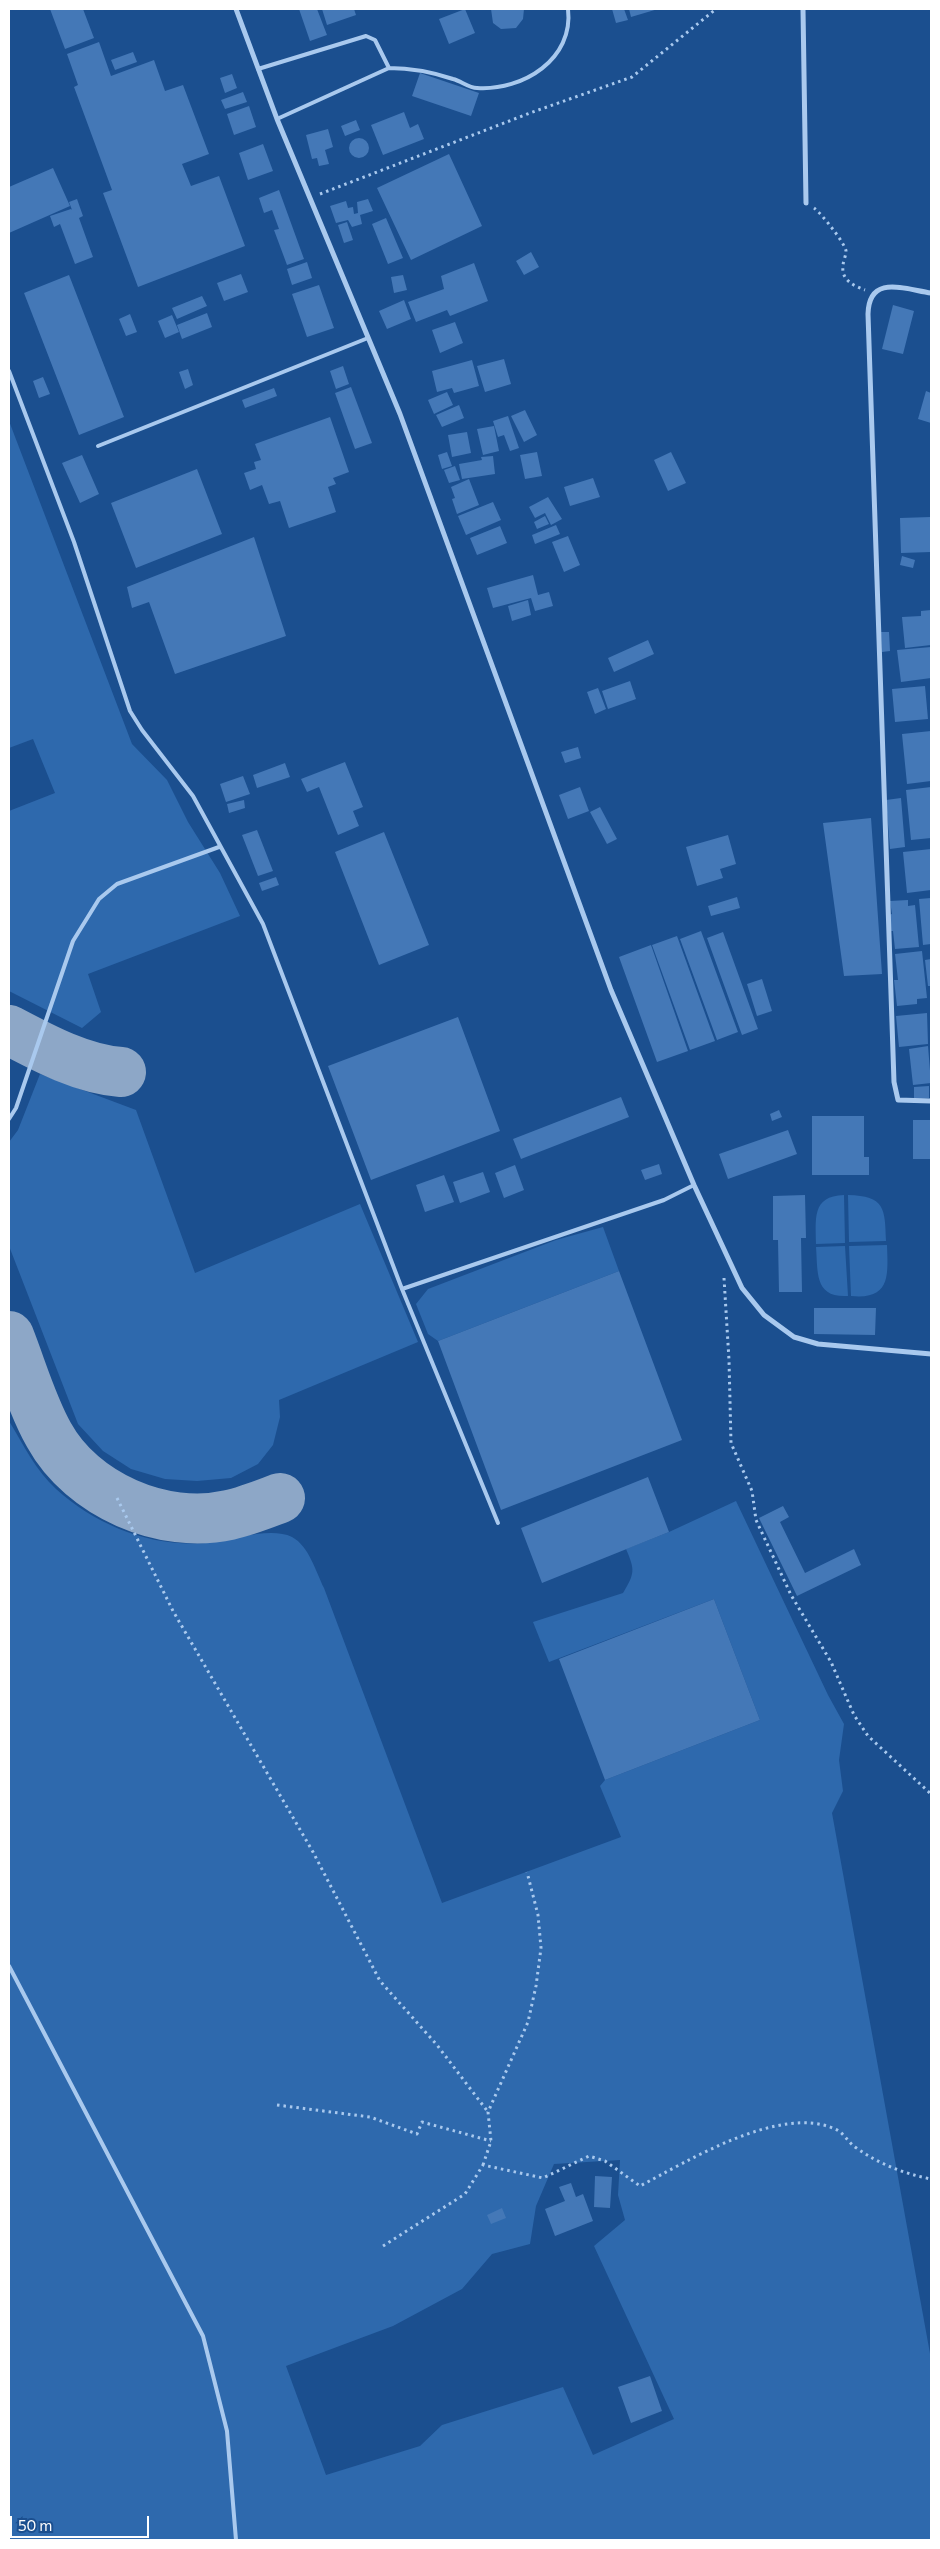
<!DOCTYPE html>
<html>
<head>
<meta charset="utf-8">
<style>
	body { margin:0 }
	#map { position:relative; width:940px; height:2549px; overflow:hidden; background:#1b4f8f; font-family:Commissioner,sans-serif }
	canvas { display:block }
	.frame { position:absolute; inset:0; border:10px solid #fff; pointer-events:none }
	.scale { position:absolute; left:10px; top:2516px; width:139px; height:22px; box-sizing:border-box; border:2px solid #fff; border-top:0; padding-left:6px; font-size:15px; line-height:18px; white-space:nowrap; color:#fff; -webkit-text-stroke:4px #1b4f8f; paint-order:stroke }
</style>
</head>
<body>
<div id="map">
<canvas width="940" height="2549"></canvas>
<div class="frame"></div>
<div class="scale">50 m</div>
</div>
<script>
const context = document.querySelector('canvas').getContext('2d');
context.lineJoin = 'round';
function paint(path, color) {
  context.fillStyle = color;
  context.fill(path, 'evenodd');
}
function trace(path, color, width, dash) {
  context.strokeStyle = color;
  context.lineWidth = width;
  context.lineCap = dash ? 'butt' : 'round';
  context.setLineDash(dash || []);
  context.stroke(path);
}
paint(new Path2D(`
	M9 421 132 744 167 780 188 822 220 873 240 916 88 974 101 1012 82 1028 9 991V811L55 793 33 739 9 748Z
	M40 1074 136 1110 195 1273 360 1204 418 1342 279 1400 280 1417 273 1445 258 1464 231 1478 197 1481 165 1479 131 1469 103 1451 78 1424 9 1246V1142L18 1130Z
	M844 1195 845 1243 816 1244C816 1220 811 1196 844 1195Z
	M848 1195C885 1196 885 1208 886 1241L849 1242Z
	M603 1227 619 1271 438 1341 428 1334 416 1304 428 1289 556 1240Z
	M887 1245C888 1275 891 1300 851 1296L849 1246Z
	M845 1246 848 1296C814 1298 818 1272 816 1247Z
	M9 1421C23 1444 36 1471 56 1489 98 1527 157 1550 214 1542 236 1539 271 1527 292 1537 309 1546 316 1572 324 1588L442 1903 621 1837 600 1786 605 1780 760 1720 714 1599 549 1662 533 1622 623 1593C635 1573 635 1570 626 1549L669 1532 736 1501 828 1695 844 1724 839 1760 843 1791 832 1813 931 2359V2540H9ZM620 2160 618 2195 625 2220 594 2246 674 2419 593 2455 563 2387 442 2425 420 2446 326 2475 286 2366 393 2326 462 2289 492 2254 530 2244 536 2206 554 2164Z`), '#2e69ad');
trace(new Path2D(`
	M9 1030C43 1048 82 1069 121 1072
	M9 1336C22 1369 32 1405 49 1435 82 1495 163 1530 229 1515 247 1511 264 1504 280 1498`), '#8da7c7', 50);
paint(new Path2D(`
	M50 9H83L94 38 65 49Z
	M299 9H317L327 35 310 41Z
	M322 9H354L356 15 327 25Z
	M465 9 475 33 449 44 439 19Z
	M491 9H524L523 19 516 28 501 29 493 23Z
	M612 9H624L628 20 616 23Z
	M629 9H658L631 17Z
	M99 42 111 76 154 60 165 91 183 85 209 154 182 164 191 186 219 176 245 246 138 287 103 193 112 190 74 87 78 85 67 54Z
	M133 52 137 62 115 70 111 60Z
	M420 73 479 93 471 116 412 96Z
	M232 74 237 88 225 93 220 78Z
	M243 92 247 102 225 109 221 100Z
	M249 106 256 127 234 135 227 114Z
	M404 112 410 128 418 124 424 139 383 155 371 125Z
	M356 120 360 130 345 136 341 126Z
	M328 129 333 147 325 150 329 164 319 166 317 158 312 159 306 135Z
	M349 148a10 10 0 1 1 20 0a10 10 0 1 1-20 0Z
	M263 144 273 171 248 180 239 153Z
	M449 154 482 226 411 260 377 188Z
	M53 168 70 206 9 233V187Z
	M279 190 304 259 287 265 274 230 279 229 272 210 264 213 259 198Z
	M77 199 83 216 79 218 93 257 75 264 60 224 54 227 50 216 71 209 72 210 69 202Z
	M368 199 373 211 360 215 362 224 352 227 348 220 336 223 330 206 346 201 348 208 353 207 354 214 358 213 357 202Z
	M386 218 403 258 388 264 372 224Z
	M347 222 353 240 344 243 338 225Z
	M531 252 539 267 524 275 516 261Z
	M307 262 312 278 292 285 287 269Z
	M474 263 488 301 450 316 447 310 416 322 408 302 444 289 441 276Z
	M241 274 248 292 224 301 217 283Z
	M69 275 124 417 79 435 24 293Z
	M403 275 407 290 394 293 391 277Z
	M319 285 334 328 307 337 292 294Z
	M202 296 207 306 177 319 172 308Z
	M404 300 411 319 387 329 379 311Z
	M893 305 914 311 903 354 882 349Z
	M207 313 212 327 182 339 177 325Z
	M130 314 137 332 126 336 119 319Z
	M172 315 179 332 165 338 158 321Z
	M455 322 463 343 440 353 432 330Z
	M504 359 511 384 485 392 477 366Z
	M472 360 479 386 454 393 452 388 437 392 432 371Z
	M343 366 349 384 336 389 330 371Z
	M188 369 193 385 185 389 179 372Z
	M43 377 50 394 39 398 33 381Z
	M351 387 372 443 355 449 335 393Z
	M274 388 277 396 245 408 242 400Z
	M926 391 931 393V423L918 419Z
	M447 392 453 405 434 414 428 400Z
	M459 405 464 418 442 427 436 415Z
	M525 410 537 435 524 442 511 416Z
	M508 416 519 448 510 451 504 435 498 437 493 421Z
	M330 417 349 472 333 478 336 484 328 487 336 512 289 528 280 501 269 504 262 485 250 490 244 473 256 469 254 462 261 460 255 444Z
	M494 426 499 451 483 455 477 429Z
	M467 432 471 453 452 457 448 435Z
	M447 452 452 466 442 469 438 455Z
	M537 452 542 476 525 479 520 455Z
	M671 452 686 483 668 491 654 460Z
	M82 455 99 494 80 503 62 463Z
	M493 456 495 474 462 479 459 464 482 460 481 457Z
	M455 466 460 480 449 483 444 470Z
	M197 469 222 534 136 568 111 503Z
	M593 478 600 497 570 506 564 487Z
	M469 479 479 505 457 514 452 499 455 498 451 487Z
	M548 497 562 519 551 525 545 513 535 518 529 507Z
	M493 502 501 520 466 535 458 516Z
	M545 516 549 524 537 529 534 522Z
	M931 517V552L901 553 900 518Z
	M556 525 560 534 535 544 532 535Z
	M500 526 507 543 477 555 470 538Z
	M568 536 580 565 564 572 552 542Z
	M254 537 286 636 175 674 149 602 132 608 127 587Z
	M902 556 915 560 913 568 900 565Z
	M533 575 538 595 549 592 553 606 535 611 531 598 493 608 487 588Z
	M528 600 531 615 512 621 508 606Z
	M931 610V645L905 648 902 617 921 616V611Z
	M881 632H889L890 651 882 652Z
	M648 640 654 654 614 672 608 658Z
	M931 647V678L901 682 897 650Z
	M630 681 636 699 608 709 602 691Z
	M925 686 928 719 895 722 892 689Z
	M598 688 606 709 595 714 587 692Z
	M931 731V781L907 784 902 734Z
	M578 747 581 758 565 763 561 752Z
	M345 762 363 807 353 811 359 826 338 835 319 787 307 792 301 779Z
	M285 763 290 777 257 788 253 775Z
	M243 776 250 794 226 802 220 784Z
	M580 787 589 811 568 819 559 795Z
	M931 787V838L911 840 906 790Z
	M901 798 905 847 890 849 886 800Z
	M244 800 245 808 229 813 227 804Z
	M600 807 617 839 607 844 590 812Z
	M871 818 882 974 844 976 823 823Z
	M257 830 273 871 258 876 242 835Z
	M384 832 429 945 379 965 335 852Z
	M728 835 736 864 720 869 723 878 697 886 686 847Z
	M931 849V890L907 893 903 852Z
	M276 877 279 885 262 891 259 883Z
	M737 897 740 908 711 916 708 906Z
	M931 898V944L923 945 919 899Z
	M908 900V906L915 905 919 947 895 949 893 931H890L888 915 892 914 890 901Z
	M701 931 738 1032 717 1040 680 939Z
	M723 932 758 1029 742 1035 707 938Z
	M677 936 715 1041 690 1050 652 945Z
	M651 945 688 1051 657 1062 619 957Z
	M922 951 927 998 917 999V1004L897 1006 894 980H898L895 954Z
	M931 959V986H928L925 960Z
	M762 979 772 1011 757 1016 747 984Z
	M927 1013 928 1044 899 1047 896 1016Z
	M458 1017 500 1131 371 1180 328 1066Z
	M928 1046 931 1083 913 1085 909 1049Z
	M929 1086V1098L914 1099V1087Z
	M621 1097 629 1117 521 1159 513 1139Z
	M779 1110 782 1117 772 1121 770 1114Z
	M812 1116H864V1157H869V1175H812Z
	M913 1120H931V1159H913Z
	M788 1130 797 1154 728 1179 719 1154Z
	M659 1164 662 1174 645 1180 641 1170Z
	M515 1165 524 1190 504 1198 495 1173Z
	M483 1172 490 1192 460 1203 453 1182Z
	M444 1175 454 1202 425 1212 416 1185Z
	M805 1195 806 1238H801L802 1292H779L778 1240H773V1196Z
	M619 1271 682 1440 501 1510 438 1341Z
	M814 1308H876L875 1335 814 1334Z
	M648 1477 669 1532 542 1583 521 1528Z
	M783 1506 789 1517 780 1522 805 1573 854 1549 861 1565 797 1596 759 1518Z
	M714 1599 760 1720 605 1780 559 1659Z
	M595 2176 612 2177 610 2208 594 2207Z
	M571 2183 576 2197 583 2194 593 2221 555 2236 545 2209 565 2201 559 2187Z
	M502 2208 506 2218 491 2224 487 2215Z
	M650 2376 662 2411 631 2423 618 2387Z`), '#4478b7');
trace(new Path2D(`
	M320 194 530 113 632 77 716 9
	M814 208C821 213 845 243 846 251 846 256 843 261 843 266 841 280 854 286 865 290
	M724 1278 729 1360 731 1443 752 1491 756 1520 791 1595 831 1662 854 1715 868 1736 931 1794
	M117 1498 173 1611 313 1852 380 1981 437 2045 488 2112
	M277 2105 370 2117 417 2134 422 2122 491 2141
	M483 2165 491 2141 488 2112 528 2022 536 1986 541 1948 538 1915 527 1872
	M383 2246 465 2194 483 2165 543 2178 589 2156 605 2161 640 2186C688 2161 780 2104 835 2129 843 2132 848 2142 855 2147 879 2164 902 2173 931 2179`), '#a9c9ee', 3, [2.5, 4]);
trace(new Path2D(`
	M258 69 366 36 375 40 389 68
	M277 119 389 68C411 68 432 72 453 79 461 81 469 88 477 88 523 91 574 59 568 9
	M9 371 74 542 130 711 142 730 193 796 263 924 402 1289 498 1523
	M98 446 368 338
	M9 1119 16 1108 73 941 99 899 117 884 219 847
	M402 1289 664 1200 694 1185
	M9 1966 203 2336 227 2431 236 2540`), '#a9c9ee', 4);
trace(new Path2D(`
	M236 9 277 119 400 414 611 990 694 1185 742 1288 764 1315 794 1337 818 1344 931 1354
	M803 9 806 203
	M931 293C904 289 869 274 868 314L894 1082 898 1100 931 1101`), '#a9c9ee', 5);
</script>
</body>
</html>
